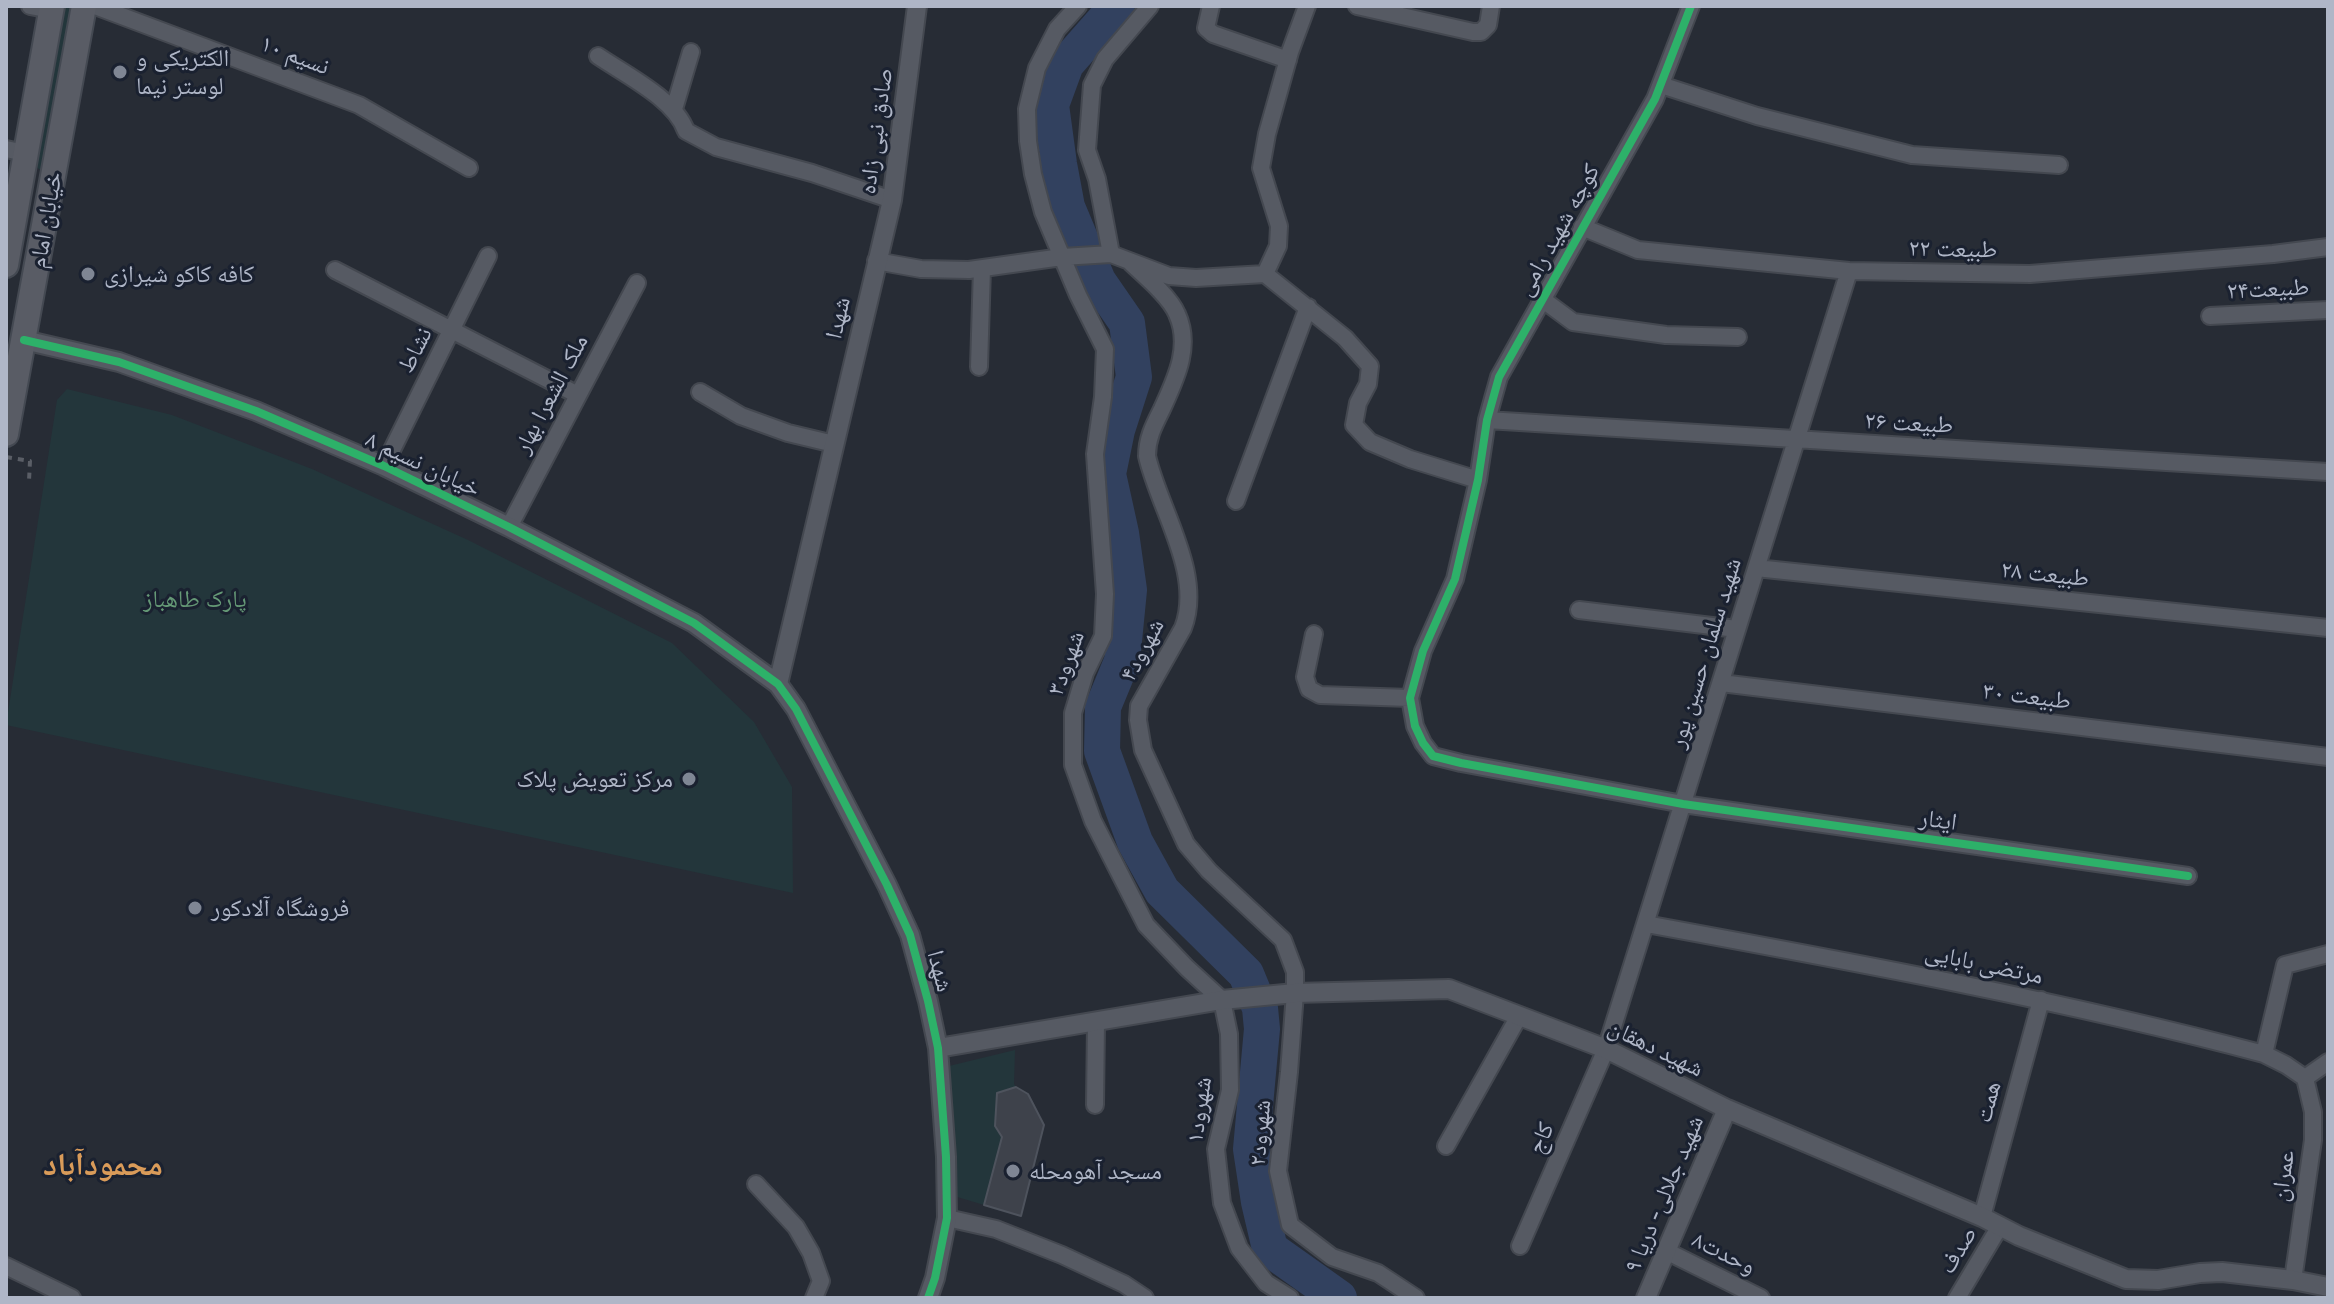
<!DOCTYPE html>
<html>
<head>
<meta charset="utf-8">
<style>
	body { margin:0 }
	#map { position:relative; width:2334px; height:1304px; overflow:hidden; background:#272c35; font-family:"Golos Text",sans-serif }
	canvas { display:block }
	.frame { position:absolute; inset:0; border:8px solid #afb6c7; pointer-events:none }
</style>
</head>
<body>
<div id="map">
<canvas width="2334" height="1304"></canvas>
<div class="frame"></div>
</div>
<script>
const context = document.querySelector('canvas').getContext('2d');
context.lineJoin = 'round';
function paint(path, color) {
  context.fillStyle = color;
  context.fill(path, 'evenodd');
}
function trace(path, color, width, dash) {
  context.strokeStyle = color;
  context.lineWidth = width;
  context.lineCap = dash ? 'butt' : 'round';
  context.setLineDash(dash || []);
  context.stroke(path);
}
function label(font, color, halo, rows, align = 'center') {
  context.font = font + ' "Golos Text","Noto Naskh Arabic",sans-serif';
  context.lineWidth = 6;
  context.setLineDash([]);
  context.textBaseline = 'middle';
  context.strokeStyle = halo;
  context.fillStyle = color;
  for (const [text, x, y, turn = 0] of rows) {
    context.save();
    context.translate(x, y);
    context.rotate((+turn || 0) * Math.PI / 180);
    context.textAlign = isNaN(turn) ? turn : align;
    if (halo) context.strokeText(text, 0, 0);
    context.fillText(text, 0, 0);
    context.restore();
  }
}
paint(new Path2D(`
	M62 6H72L42 171 36 167Z
	M67 389 172 415 312 469 468 540 672 643 754 722 792 787 793 893 6 725 57 400Z
	M1015 1050 1014 1084 1044 1125 1021 1216 954 1196 949 1066Z`), '#23363b');
paint(new Path2D(`
	M1281 1246 1351 1298H1320L1261 1251Z`), '#32415f');
trace(new Path2D(`
	M1117 6 1066 64 1051 105 1059 164 1067 207 1098 281 1127 323 1134 377 1117 430 1108 474 1121 533 1129 590 1122 661 1103 707 1102 751 1135 842 1162 891 1246 974 1260 1008 1262 1029 1251 1149 1259 1202 1270 1249 1339 1298`), '#32415f', 36);
const building = new Path2D(`
	M1016 1087 1028 1094 1044 1125 1021 1216 984 1205 1002 1137 995 1126 997 1093Z`);
paint(building, '#3e424b');
trace(building, '#4e535d', 2);
const minor = new Path2D(`
	M30 6 51 10
	M95 6 359 105 469 168
	M1078 6 1057 29 1037 68 1027 109 1028 141 1033 174 1043 212 1078 295 1105 349 1103 397 1095 454 1105 594 1103 636 1085 673 1073 713V765L1093 821 1146 925 1187 968 1222 1000 1229 1034 1230 1090 1216 1149 1222 1203 1239 1248 1266 1283 1290 1298
	M1211 6 1206 28 1213 34 1288 60
	M1357 6 1473 32H1481L1488 25 1491 6
	M1691 6 1655 99 1499 377 1487 420 1478 480 1455 579 1423 651 1410 698 1415 726 1423 743 1433 756 1461 763 1683 804 2188 876
	M598 56C626 75 675 99 686 131L716 147 812 173 892 200
	M1661 85 1757 116 1912 155 2059 165
	M674 109 691 52
	M6 149 25 153
	M1582 227 1638 250 1849 271 2030 274 2273 254 2328 247
	M1111 254 1097 179 1087 150 1092 85 1105 59 1150 6
	M876 261 921 269 969 270 1062 257 1111 254 1169 276 1196 278 1265 274 1345 338 1370 366 1368 384 1358 403 1354 425 1370 442 1410 459 1478 480
	M1131 263C1145 276 1170 297 1177 314 1192 347 1175 380 1162 409 1154 425 1147 438 1147 456 1159 509 1204 574 1183 628L1139 706 1138 720 1143 750 1186 844 1209 871 1283 940 1295 972V993L1289 1072 1278 1171 1290 1225 1332 1257 1378 1273 1416 1298
	M335 270 578 395
	M1265 274 1278 246 1279 226 1261 168 1267 134 1290 52 1307 6
	M1542 299 1573 322 1666 335 1738 337
	M2210 316 2328 310
	M979 367 982 268
	M700 392 741 416 788 433 834 444
	M1487 420 2328 472
	M384 466 488 256
	M1236 501 1308 307
	M509 527 637 283
	M1756 568 2328 628
	M1579 610 1737 629
	M1314 634 1305 677 1309 689 1320 695 1410 698
	M1721 683 2328 757
	M1646 924C1853 962 2060 1000 2264 1054L2286 1065 2305 1078
	M2264 1054 2285 965 2328 954
	M2305 1078 2328 1062
	M1095 1105 1096 1023
	M1446 1146 1519 1016
	M756 1184 796 1227 811 1253 821 1281 814 1298
	M1982 1217 2041 1000
	M947 1218 996 1229 1062 1255 1124 1284 1145 1298
	M1520 1246 1606 1049 1849 271
	M1666 1251 1761 1298
	M6 1266 72 1298
	M2293 1280 2313 1140V1112L2305 1078
	M1957 1298 2000 1226`);
const tertiary = new Path2D(`
	M24 340 119 362 256 411 384 466 509 527 694 623 778 684 796 709 887 885 910 935 928 1001 938 1048 946 1157 947 1218 935 1278 928 1298
	M778 684 892 200 917 6
	M938 1048 1222 1000 1295 993 1449 989 1606 1049 1727 1109 1982 1217 2019 1236 2126 1279 2158 1280 2200 1273 2222 1272 2293 1280 2328 1287
	M1646 1298 1727 1109`);
const primary = new Path2D(`
	M6 265 52 6
	M6 434 84 6`);
trace(minor, '#444850', 20);
trace(tertiary, '#444850', 22);
trace(primary, '#444952', 28);
trace(new Path2D(`
	M6 457 30 461 29 481`), '#5a5e66', 4, [6, 6]);
trace(minor, '#565a63', 16);
trace(tertiary, '#565a63', 18);
trace(primary, '#595c65', 24);
trace(new Path2D(`
	M1691 6 1655 99 1499 377 1487 420 1478 480 1455 579 1423 651 1410 698 1415 726 1423 743 1433 756 1461 763 1683 804 2188 876
	M24 340 119 362 256 411 384 466 509 527 694 623 778 684 796 709 887 885 910 935 928 1001 938 1048 946 1157 947 1218 935 1278 928 1298`), '#2db169', 8);
for (const [x, y, r, color] of [
	[120,72,8,"#7f8694"],
	[88,274,8,"#7f8694"],
	[689,779,8,"#7f8694"],
	[195,908,8,"#7f8694"],
	[1013,1171,8,"#7f8694"]
]) {
  const dot = new Path2D();
  dot.arc(x, y, r, 0, 2 * Math.PI);
  context.fillStyle = color;
  context.fill(dot);
  trace(dot, '#1a2130', 3);
}
label('24px', '#afb6c7', '#1a2130', [
	["نسیم ۱۰",295,55,21],
	["صادق نبی زاده",876,131,-82],
	["خیابان امام",46,220,-80],
	["کوچه شهید رامی",1558,230,-61],
	["طبیعت ۲۲",1953,249,1],
	["طبیعت۲۴",2268,289,-3],
	["شهدا",838,318,-77],
	["نشاط",415,350,-63],
	["ملک الشعرا بهار",551,394,-62],
	["طبیعت ۲۶",1909,423,3],
	["خیابان نسیم ۸",423,464,25],
	["طبیعت ۲۸",2045,574,6],
	["شهرود۴",1142,650,-62],
	["شهید سلمان حسین پور",1705,653,-73],
	["شهرود۳",1066,663,-70],
	["طبیعت ۳۰",2027,696,7],
	["ایثار",1938,820,8],
	["مرتضی بابایی",1984,964,12],
	["شهدا",940,971,75],
	["شهید دهقان",1656,1048,26],
	["همت",1988,1102,-75],
	["شهرود۱",1199,1110,-82],
	["شهرود۲",1260,1133,-85],
	["کاج",1541,1138,-66],
	["عمران",2283,1176,-82],
	["شهید جلالی- دریا ۹",1664,1194,-67],
	["صدف",1958,1250,-59],
	["وحدت۸",1724,1253,26]
]);
label('24px', '#afb6c7', '#1a2130', [
	["الکتریکی و",136,58],
	["لوستر نیما",136,86],
	["کافه کاکو شیرازی",104,274],
	["مرکز تعویض پلاک",673,779,"right"],
	["فروشگاه آلادکور",211,908],
	["مسجد آهومحله",1029,1171]
], 'left');
label('24px', '#659976', '#1a2130', [
	["پارک طاهباز",195,599]
]);
label('bold 32px', '#d99b59', '#1a2130', [
	["محمودآباد",103,1165]
]);
</script>
</body>
</html>
